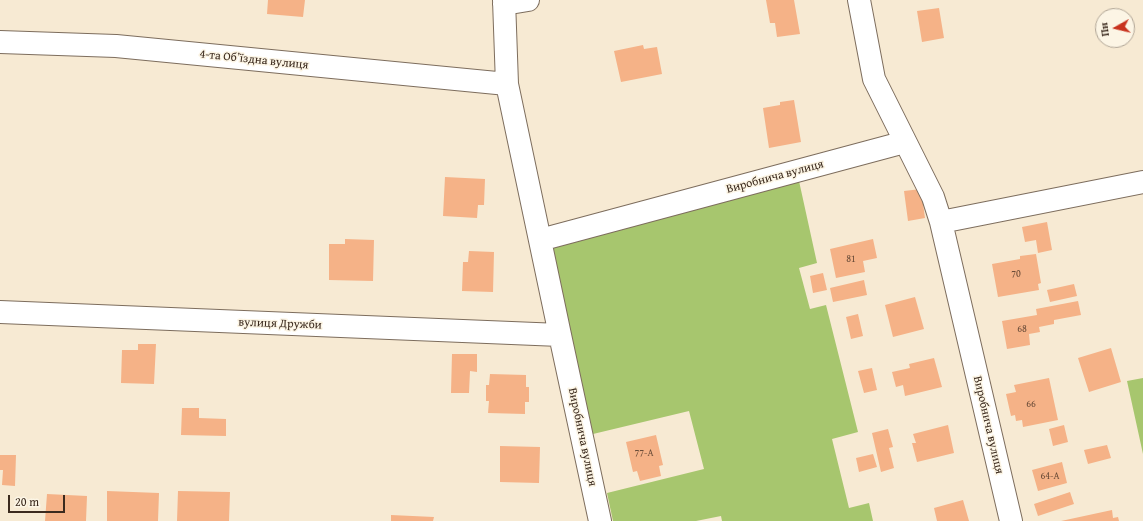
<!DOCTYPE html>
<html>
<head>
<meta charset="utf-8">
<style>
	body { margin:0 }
	#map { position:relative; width:1143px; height:521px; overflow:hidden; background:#f7ead3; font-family:"Gentium Book Plus",serif }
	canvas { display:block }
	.north { position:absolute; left:1095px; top:8px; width:40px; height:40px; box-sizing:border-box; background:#fcf5e5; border:1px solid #afa495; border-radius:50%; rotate:262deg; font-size:11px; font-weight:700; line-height:16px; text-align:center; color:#3b2a1e }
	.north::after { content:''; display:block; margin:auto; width:14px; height:18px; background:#c8321e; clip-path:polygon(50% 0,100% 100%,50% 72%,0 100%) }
	.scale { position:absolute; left:8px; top:495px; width:57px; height:18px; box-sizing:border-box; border:2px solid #3b2a1e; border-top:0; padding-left:5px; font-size:12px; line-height:14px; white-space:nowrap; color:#3b2a1e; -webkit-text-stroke:3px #fcf5e5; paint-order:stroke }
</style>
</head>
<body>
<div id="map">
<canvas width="1143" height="521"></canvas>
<div class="north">Пн</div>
<div class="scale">20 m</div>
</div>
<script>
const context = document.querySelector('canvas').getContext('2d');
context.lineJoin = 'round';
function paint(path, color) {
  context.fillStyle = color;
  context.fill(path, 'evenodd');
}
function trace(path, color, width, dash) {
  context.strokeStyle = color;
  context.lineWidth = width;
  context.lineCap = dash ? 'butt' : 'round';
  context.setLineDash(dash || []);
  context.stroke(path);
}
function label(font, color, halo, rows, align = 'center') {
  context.font = font + ' "Gentium Book Plus",serif';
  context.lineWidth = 3;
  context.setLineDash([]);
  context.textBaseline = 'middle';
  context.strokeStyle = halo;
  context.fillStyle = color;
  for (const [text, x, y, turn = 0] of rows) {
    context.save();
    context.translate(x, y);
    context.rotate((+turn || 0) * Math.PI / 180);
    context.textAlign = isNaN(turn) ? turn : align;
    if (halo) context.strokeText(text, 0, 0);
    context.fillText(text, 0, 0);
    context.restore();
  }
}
paint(new Path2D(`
	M799 181 817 263 799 268 810 309 826 305 858 432 832 439 849 508 869 503 873 521H722L721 516 696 521H613L607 493 704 469 689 411 593 434 551 247Z
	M1143 378V454L1127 381Z`), '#a7c66e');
paint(new Path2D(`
	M268 0H305L303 17 267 14Z
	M766 0H794L800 34 777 37 775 23H770Z
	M939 8 944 38 922 42 917 11Z
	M643 45 644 49 657 47 662 74 621 82 614 51Z
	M794 100 801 142 769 148 763 108 780 105V102Z
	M445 177 485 179 484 205H478L477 218 443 216Z
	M921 189 925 218 908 221 904 191Z
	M1047 222 1052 250 1038 253 1036 240 1025 242 1022 227Z
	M345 239 374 240 373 281 329 280V244H345Z
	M873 239 877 258 863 261 865 272 836 278 830 249Z
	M469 251 494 252 493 292 462 291 463 262H468Z
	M1036 254 1041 283 1038 284 1039 290 998 297 992 264 1020 259V256Z
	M823 273 827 290 813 293 810 276Z
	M864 280 867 295 833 302 830 288Z
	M1074 284 1077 296 1050 302 1047 290Z
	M915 297 924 329 893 337 885 305Z
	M1078 301 1081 315 1054 320V324L1039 327 1040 332 1029 334 1030 345 1007 349 1002 321 1037 315 1036 309Z
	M858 314 863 336 851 339 846 317Z
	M138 344H156L154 384 121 383 122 350H138Z
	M1111 348 1121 382 1089 392 1078 358Z
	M452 354H477V372L470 371 469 393H451Z
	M934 358 942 387 905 396 903 385 896 387 892 372 910 368 909 364Z
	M872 368 877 390 864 393 858 371Z
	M490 374 526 375V387H529V402H525V414L488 413 489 401H486V385H489Z
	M1049 378 1058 420 1023 427 1022 420 1016 421 1015 415 1011 416 1006 394 1016 392 1014 385Z
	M182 408H199V418L226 419V436L181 435Z
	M948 425 954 453 917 462 912 443H916L913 434Z
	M1064 425 1068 442 1053 446 1049 429Z
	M888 429 893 447 889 448 894 468 881 472 872 433Z
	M656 435 663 465 659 466 661 476 640 481 637 471 633 472 626 442Z
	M1107 445 1111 458 1088 464 1084 450Z
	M500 446 540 447 539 483 500 482Z
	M873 454 877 467 859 472 856 458Z
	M0 455H16L15 486 2 485 3 470H0Z
	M1062 462 1067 483 1038 491 1032 470Z
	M107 491 159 493 158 521H107Z
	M178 491 230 492 229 521H177Z
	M1070 492 1074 504 1038 516 1034 504Z
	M47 494 87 496 86 521H45Z
	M963 500 969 521H937L934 508Z
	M1112 510 1113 518 1118 517 1119 521H1061Z
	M391 515 434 517 433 521H391Z`), '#f5b287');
const minor = new Path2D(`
	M504 0 507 84 560 335 600 521
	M859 0 874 79 933 197 941 222 1011 521
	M504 4 528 0
	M0 42 116 46 507 84
	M941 222 1143 182
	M540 240 905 142
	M0 312 560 335`);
trace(minor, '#7d6d5d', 24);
trace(minor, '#fff', 22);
label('10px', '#6a4c38', null, [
	["81",851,259],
	["70",1016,274],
	["68",1022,329],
	["66",1031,404],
	["77-А",644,453],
	["64-А",1050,476]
]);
label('12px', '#3b2a1e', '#fcf5e5', [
	["4-та Обʼїздна вулиця",254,60,6],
	["Виробнича вулиця",775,177,-15],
	["вулиця Дружби",280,324,2],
	["Виробнича вулиця",988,425,77],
	["Виробнича вулиця",582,437,78]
]);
</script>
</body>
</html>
